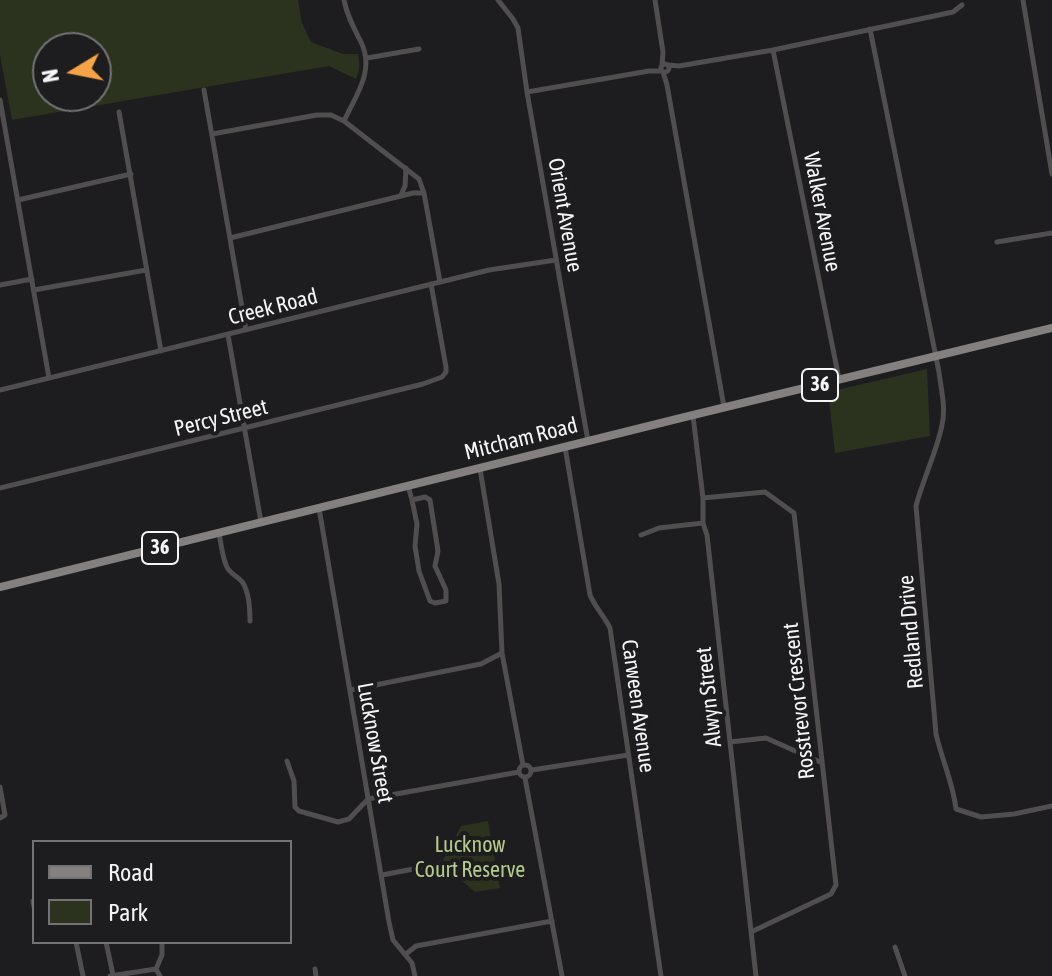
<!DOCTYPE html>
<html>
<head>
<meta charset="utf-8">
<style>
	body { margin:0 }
	#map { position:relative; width:1052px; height:976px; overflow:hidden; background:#1d1c1e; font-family:"Asap Condensed",sans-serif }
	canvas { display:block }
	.legend { position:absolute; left:32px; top:840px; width:260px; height:104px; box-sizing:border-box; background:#1d1c1e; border:2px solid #737274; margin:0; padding:10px 14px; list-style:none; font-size:24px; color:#f5f4f6 }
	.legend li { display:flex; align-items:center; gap:16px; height:40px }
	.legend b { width:40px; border:2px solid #737274 }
	.north { position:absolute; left:32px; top:32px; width:80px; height:80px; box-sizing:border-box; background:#1d1c1e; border:2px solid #737274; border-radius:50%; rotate:260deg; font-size:22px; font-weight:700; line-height:32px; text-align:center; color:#f5f4f6 }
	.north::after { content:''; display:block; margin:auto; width:28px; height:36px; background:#f6a247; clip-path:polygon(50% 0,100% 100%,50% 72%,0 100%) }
</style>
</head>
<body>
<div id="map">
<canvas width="1052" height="976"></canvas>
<ul class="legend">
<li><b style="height:10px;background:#848080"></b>Road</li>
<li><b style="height:22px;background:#2b321e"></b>Park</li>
</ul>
<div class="north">N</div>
</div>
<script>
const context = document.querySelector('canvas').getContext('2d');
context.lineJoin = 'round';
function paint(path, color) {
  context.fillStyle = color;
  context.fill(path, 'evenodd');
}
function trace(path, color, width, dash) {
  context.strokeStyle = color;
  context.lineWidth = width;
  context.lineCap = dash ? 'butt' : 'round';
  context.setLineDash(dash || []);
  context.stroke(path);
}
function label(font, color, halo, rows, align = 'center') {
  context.font = font + ' "Asap Condensed",sans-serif';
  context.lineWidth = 8;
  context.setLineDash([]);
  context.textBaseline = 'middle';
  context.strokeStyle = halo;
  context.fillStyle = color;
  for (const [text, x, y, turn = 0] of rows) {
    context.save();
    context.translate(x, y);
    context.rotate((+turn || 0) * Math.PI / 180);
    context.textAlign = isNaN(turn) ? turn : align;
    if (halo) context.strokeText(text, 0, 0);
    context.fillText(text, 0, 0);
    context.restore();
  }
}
paint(new Path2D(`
	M0 0H298L302 23 311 42 343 54H358C360 64 360 70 356 79L329 66 12 120 0 55ZM48 48H96V96H48Z
	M927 369 930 436 835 453 828 392Z
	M488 821 500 888 475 892 444 866 443 860 461 826Z`), '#2b321e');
trace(new Path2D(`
	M344 0C347 16 354 28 361 42 375 71 356 95 344 121
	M498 0 513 19 518 28 527 92 588 441
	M655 0 663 52 662 65
	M1023 0 1052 174
	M870 29 939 372C941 389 946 408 942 425 937 451 923 479 916 506L936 734C942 760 953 783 956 809L981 817 1014 814 1052 806
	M773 50 839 379
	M367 58 419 49
	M661 68a4 4 0 1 1 8 0a4 4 0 1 1-8 0Z
	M668 65 679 66 773 50 953 12 962 5
	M663 72 667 85 724 407
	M204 90 246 330
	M527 92 649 71H662
	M0 100 49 378
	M119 112 161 351
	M212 134 317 115H331L344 121 419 179 424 193 440 282
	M401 195 405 186 406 168
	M18 200 131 174
	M230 238 413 193H423
	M997 242 1052 233
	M0 285 32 279
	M34 290 146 270
	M228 335 261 522
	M0 390 489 270 556 260
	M693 416 703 498V523L707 535 756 976
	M565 447 590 595C595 607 604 616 610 628L661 976
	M480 469 499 584 502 653 523 765
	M408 486 412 500 425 497 430 500 438 551 435 566 446 590V601L435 603 430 601 419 571 415 546 417 524 412 500
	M0 488 423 384 442 377 446 372V367L431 284
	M703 498 765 492 794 513 836 885 831 894 751 932
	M319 508 389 922 393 940 412 963 415 976
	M219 533C221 543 222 555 226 565 229 574 238 576 243 583 249 593 250 610 250 621
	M641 535 659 528 703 523
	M350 690 481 664 502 653
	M730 742 766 738 820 762
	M287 761 294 781 295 807 299 811 338 822 349 819 368 799 519 772
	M519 771a6 6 0 1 1 12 0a6 6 0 1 1-12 0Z
	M532 770 628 755
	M525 778 562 976
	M0 787 5 815 0 818
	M382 875 440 864
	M33 901 34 907
	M76 942 83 976
	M106 942 113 975
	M895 947 905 976
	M406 954 416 946 552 921
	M315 969 316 976
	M110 976 156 969
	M160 976 156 969 162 955V942`), '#504e4e', 5);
trace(new Path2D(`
	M0 587 693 415 1052 328`), '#848080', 8);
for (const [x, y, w] of [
	[820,385,36],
	[160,548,36]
]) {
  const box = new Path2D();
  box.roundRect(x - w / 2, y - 16, w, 32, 6);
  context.fillStyle = '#1d1c1e';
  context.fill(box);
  trace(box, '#f5f4f6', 2);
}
label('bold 20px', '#f5f4f6', null, [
	["36",820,385],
	["36",160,548]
]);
label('22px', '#f5f4f6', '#1d1c1e', [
	["Walker Avenue",822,212,79],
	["Orient Avenue",565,215,80],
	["Creek Road",273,307,-14],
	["Percy Street",221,418,-14],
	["Mitcham Road",521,439,-14],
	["Redland Drive",911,632,-95],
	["Alwyn Street",709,697,-96],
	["Rosstrevor Crescent",799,701,-96],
	["Carween Avenue",638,706,82],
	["Lucknow Street",375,743,80]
]);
label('22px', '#b3ca8c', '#1d1c1e', [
	["Lucknow",470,845],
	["Court Reserve",470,870]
]);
</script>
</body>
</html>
